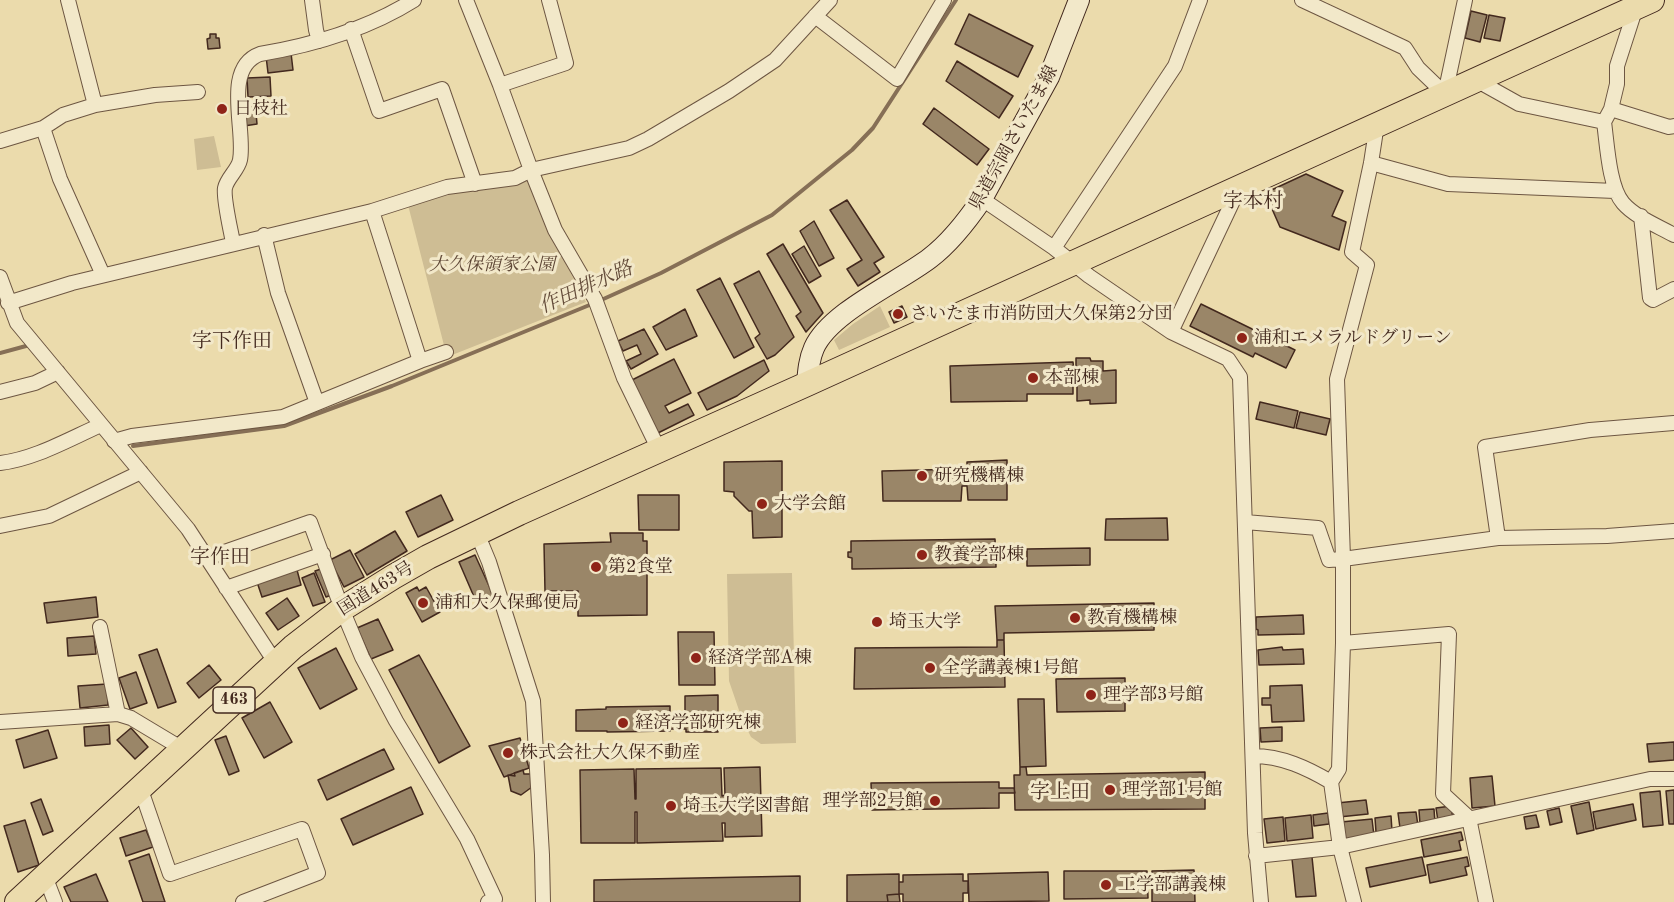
<!DOCTYPE html>
<html>
<head>
<meta charset="utf-8">
<style>
	body { margin:0 }
	canvas { display:block; background:#ebdbac }
</style>
</head>
<body>
<canvas width="1674" height="902"></canvas>
<script>
const context = document.querySelector('canvas').getContext('2d');
context.lineJoin = 'round';
function paint(path, color) {
  context.fillStyle = color;
  context.fill(path, 'evenodd');
}
function trace(path, color, width, dash) {
  context.strokeStyle = color;
  context.lineWidth = width;
  context.lineCap = dash ? 'butt' : 'round';
  context.setLineDash(dash || []);
  context.stroke(path);
}
function label(font, color, halo, rows, align = 'center') {
  context.font = font + ' "Old Standard TT","Noto Serif JP",serif';
  context.lineWidth = 6;
  context.setLineDash([]);
  context.textBaseline = 'middle';
  context.strokeStyle = halo;
  context.fillStyle = color;
  for (const [text, x, y, turn = 0] of rows) {
    context.save();
    context.translate(x, y);
    context.rotate((+turn || 0) * Math.PI / 180);
    context.textAlign = isNaN(turn) ? turn : align;
    if (halo) context.strokeText(text, 0, 0);
    context.fillText(text, 0, 0);
    context.restore();
  }
}
paint(new Path2D(`
	M214 136 221 167 197 170 194 139Z
	M528 178 549 232 586 302 447 357 408 205 450 193Z
	M880 306 890 327 839 350 834 340 853 324Z
	M792 573 796 743 761 744 751 737 742 719 729 681 727 574Z`), '#cebd94');
trace(new Path2D(`
	M599 301 661 273 772 215 852 150 873 128 956 0
	M0 353 26 346
	M133 446 284 426 392 386 592 304`), '#866f56', 4);
const building = new Path2D(`
	M1471 11 1487 15 1480 42 1465 38Z
	M969 14 1033 46 1018 77 955 44Z
	M1489 15 1505 18 1500 41 1484 38Z
	M210 34H216V38H219L220 48 208 49 207 39 210 38Z
	M291 53 293 70 268 73 266 56Z
	M957 61 1013 96 999 118 946 81Z
	M270 77 271 96 248 97 247 78Z
	M255 102 257 124 244 126 242 103Z
	M934 108 989 149 977 165 923 124Z
	M1306 174 1343 191 1332 216 1346 222 1339 250 1280 227 1265 193Z
	M847 200 884 257 874 263 880 272 858 286 847 269 862 260 830 210Z
	M814 221 834 258 819 266 800 231Z
	M783 244 823 313 806 332 796 316 801 312 767 254Z
	M804 246 821 276 809 283 792 254Z
	M759 271 794 337 775 355 767 359 755 338 760 334 734 284Z
	M720 278 754 347 734 358 697 290Z
	M1201 304 1295 350 1286 368 1255 353 1253 357 1190 326Z
	M902 306 907 317 894 323 889 312Z
	M685 309 697 336 666 350 653 327Z
	M644 329 658 354 631 369 626 361 641 354 637 345 623 351 618 341Z
	M1076 358H1090L1091 361H1103V371L1116 370V403L1090 404V400L1077 401V385H1073V394H1027V401L951 402 950 366 1073 362 1074 371 1076 372Z
	M674 359 691 393 665 406 669 413 688 404 694 415 656 434 630 381Z
	M764 360 769 371 737 396 707 410 698 393Z
	M1260 402 1298 411 1294 428 1256 419Z
	M1300 412 1330 419 1326 435 1296 428Z
	M1007 460V500H968L967 486H962L961 501H883L882 471 961 469V482L967 481V462Z
	M782 461V537L753 538 752 511H749L734 496V492L724 491V462Z
	M441 495 453 520 418 537 406 512Z
	M638 495H679V530H639Z
	M1167 518 1168 540H1105L1106 519Z
	M395 531 407 551 367 575 355 554Z
	M610 533H643V541H647V615L578 616V591H545L544 544 611 542Z
	M995 539 996 567 852 569V558L848 557V552H851V541Z
	M1090 548V565L1027 566V549Z
	M350 550 364 577 344 587 330 560Z
	M475 555 495 599 478 606 459 562Z
	M324 568 334 594 326 597 315 571Z
	M297 570 301 585 262 597 257 582Z
	M314 573 325 602 313 606 302 578Z
	M417 587 419 591 426 587 440 612 422 622 406 593Z
	M96 597 98 617 47 623 44 603Z
	M287 598 299 616 278 630 266 613Z
	M1154 603V630L1004 633V640H997L995 606Z
	M1303 615 1304 634 1258 635V630L1256 629V617Z
	M378 619 393 650 371 659 357 628Z
	M678 632H714L715 685H679Z
	M94 636 96 654 68 656 67 638Z
	M997 640H1004L1005 687 854 689 855 648 997 647Z
	M1282 647 1283 650 1303 649 1304 664 1259 665 1258 650Z
	M336 648 357 689 320 709 298 668Z
	M157 649 176 702 158 708 139 655Z
	M419 655 470 746 439 763 389 670Z
	M209 665 221 680 199 698 187 683Z
	M136 672 147 703 130 709 119 678Z
	M1125 678V711L1057 712 1056 679Z
	M107 684 108 705 80 708 78 686Z
	M1302 685 1304 721 1272 722 1271 705H1262V698H1270V686Z
	M718 695V732H686V729H670V717L685 716V696Z
	M1018 699H1044L1046 766 1020 767Z
	M270 702 292 742 264 758 242 718Z
	M670 706V731L607 732V731H576V710L606 709V707Z
	M109 725 110 744 85 746 84 727Z
	M1282 727V741L1261 742 1260 728Z
	M131 728 148 747 135 759 117 740Z
	M48 730 57 758 24 768 16 740Z
	M226 736 239 771 229 775 215 740Z
	M520 738 529 768 504 777 489 746Z
	M1674 742V760L1649 762 1647 744Z
	M384 749 394 769 327 800 318 780Z
	M760 767 762 836 725 837V823H722L723 841 637 843V812H635V843H581L580 770 634 769 635 799H636V769L721 768 722 796 725 795 724 768Z
	M1020 767H1026L1027 775 1205 772V809L1015 810 1014 775H1020Z
	M523 770 524 774H531L532 787 521 795 511 791 508 775 515 776 514 773Z
	M1492 776 1495 806 1472 808 1470 778Z
	M992 782H999V788H1014L1015 793H999V808L872 810 871 783Z
	M411 787 423 814 353 845 341 819Z
	M1674 790V824H1669L1666 791Z
	M1660 791 1663 825 1643 827 1640 793Z
	M41 799 53 831 43 835 31 803Z
	M1366 800 1368 814 1339 817 1337 803Z
	M1589 802 1594 830 1577 834 1571 806Z
	M1633 804 1636 820 1596 829 1593 812Z
	M1451 806 1453 819 1438 821 1436 808Z
	M1559 808 1562 822 1550 825 1547 811Z
	M1434 809 1435 823 1420 824 1419 810Z
	M1416 812 1418 826 1400 828 1398 813Z
	M1328 813 1329 824 1314 826 1313 815Z
	M1311 815 1313 838 1287 841 1285 818Z
	M1536 815 1539 827 1526 829 1524 817Z
	M1391 816 1392 831 1376 832 1375 818Z
	M1283 817 1285 841 1267 843 1264 819Z
	M1372 819 1374 836 1343 840 1341 822Z
	M25 820 39 865 18 872 4 826Z
	M146 830 153 847 126 856 120 838Z
	M1461 832 1463 840 1459 841 1461 850 1424 857 1421 840Z
	M149 854 165 902H143L129 861Z
	M1312 857 1316 896 1296 897 1292 859Z
	M1422 857 1426 875 1370 887 1366 868Z
	M1467 857 1469 866 1465 867 1467 875 1430 883 1427 865Z
	M1194 870 1195 902H1152V871Z
	M1064 871H1147L1148 898 1064 899Z
	M1048 872 1049 901 969 902 968 874Z
	M96 874 108 902H71L64 887Z
	M899 874V894L887 895 888 902H847V875Z
	M963 874V881H968V893H963V902H903V894H899V882H903V875Z
	M800 876V902H594V880Z
	M899 894 900 902H888L887 895Z`);
paint(building, '#9a8668');
trace(building, '#43291e', 1.5);
const minor = new Path2D(`
	M68 0 95 105
	M312 0 316 30 319 41
	M1302 0 1405 48 1418 68 1445 94
	M815 16 897 79 944 0
	M351 29 379 111 442 89 475 184
	M1476 80 1519 104 1604 122C1607 143 1609 187 1623 203 1635 217 1658 226 1674 235
	M500 85 566 63 549 0
	M1445 94 1465 0
	M1611 109 1669 127 1674 126
	M1604 122 1611 109 1617 84V66L1636 7
	M1377 124 1371 163 1352 252 1367 265 1337 379 1343 559 1498 538 1607 536 1674 531
	M43 128 60 179 103 275
	M0 141 43 128 63 115 95 105 155 95 198 92
	M1371 163 1448 184 1615 191
	M982 199 1054 248 1089 276 1171 332 1228 359 1240 377 1255 833 1261 902
	M1641 216 1650 298 1653 300 1674 289
	M264 235 278 293 317 403
	M233 243C231 231 223 198 225 188 227 178 238 170 240 160 246 130 222 68 260 54 313 45 368 29 414 0
	M1054 248 1175 66 1200 0
	M0 277 17 323 188 529 275 662
	M8 303 72 283 372 211 447 187 515 178 531 170 500 85 466 0
	M1171 332 1239 188
	M420 361 446 352
	M0 392 35 383 58 372
	M114 441 132 436 283 417 420 361 372 211
	M659 450 624 378 595 299 555 230 531 170 629 148 648 139 729 91 775 60 830 0
	M0 463C35 459 69 439 101 425
	M1245 522 1318 528 1329 560 1343 559V643
	M0 526 49 516 141 472
	M477 533 489 562 533 701 542 855 543 902
	M1498 538 1485 447 1590 430 1674 423
	M207 558 310 522 342 609 362 657 396 721 467 839 495 899 488 902
	M226 588 323 554
	M100 627 118 714
	M0 722 118 714 131 718 181 748
	M1253 756C1282 756 1307 768 1331 782
	M140 787 170 874 302 829 318 873 243 902
	M1256 856 1340 847 1650 779H1674
	M45 876 55 902
	M1354 902 1340 847 1331 782 1339 769 1343 643 1449 634 1443 794 1469 818 1486 902`);
const secondary = new Path2D(`
	M807 384C808 371 809 359 814 348 830 312 899 282 930 258 951 242 967 221 982 199L1049 77 1079 0`);
const trunk = new Path2D(`
	M17 902 293 647 342 609 393 577 428 557 519 513 807 384 1652 0`);
trace(minor, '#6d5642', 16);
trace(secondary, '#43291e', 22);
trace(trunk, '#43291e', 26);
trace(minor, '#f2e8c9', 14);
trace(secondary, '#f2e8c9', 20);
trace(trunk, '#ebdbac', 24);
for (const [x, y, r, color] of [
	[222,109,6,"#8f2418"],
	[898,314,6,"#8f2418"],
	[1242,338,6,"#8f2418"],
	[1033,378,6,"#8f2418"],
	[922,476,6,"#8f2418"],
	[762,504,6,"#8f2418"],
	[922,555,6,"#8f2418"],
	[596,567,6,"#8f2418"],
	[423,603,6,"#8f2418"],
	[1075,618,6,"#8f2418"],
	[877,622,6,"#8f2418"],
	[696,658,6,"#8f2418"],
	[930,668,6,"#8f2418"],
	[1091,695,6,"#8f2418"],
	[623,723,6,"#8f2418"],
	[508,753,6,"#8f2418"],
	[1110,790,6,"#8f2418"],
	[935,801,6,"#8f2418"],
	[671,806,6,"#8f2418"],
	[1106,885,6,"#8f2418"]
]) {
  const dot = new Path2D();
  dot.arc(x, y, r, 0, 2 * Math.PI);
  context.fillStyle = color;
  context.fill(dot);
  trace(dot, '#f2e8c9', 2);
}
for (const [x, y, w] of [
	[234,700,42]
]) {
  const box = new Path2D();
  box.roundRect(x - w / 2, y - 13, w, 26, 4.5);
  context.fillStyle = '#f2e8c9';
  context.fill(box);
  trace(box, '#43291e', 1.5);
}
label('bold 16px', '#43291e', null, [
	["463",234,700]
]);
label('18px', '#43291e', '#f2e8c9', [
	["日枝社",234,109],
	["さいたま市消防団大久保第2分団",910,314],
	["浦和エメラルドグリーン",1254,338],
	["本部棟",1045,378],
	["研究機構棟",934,476],
	["大学会館",774,504],
	["教養学部棟",934,555],
	["第2食堂",608,567],
	["浦和大久保郵便局",435,603],
	["教育機構棟",1087,618],
	["埼玉大学",889,622],
	["経済学部A棟",708,658],
	["全学講義棟1号館",942,668],
	["理学部3号館",1103,695],
	["経済学部研究棟",635,723],
	["株式会社大久保不動産",520,753],
	["理学部1号館",1122,790],
	["理学部2号館",923,801,"right"],
	["埼玉大学図書館",683,806],
	["工学部講義棟",1118,885]
], 'left');
label('18px', '#43291e', '#f2e8c9', [
	["県道宗岡さいたま線",1014,138,-61],
	["国道463号",376,589,-32]
]);
label('italic 18px', '#5f4736', '#f2e8c9', [
	["大久保領家公園",492,265]
]);
label('20px', '#43291e', '#f2e8c9', [
	["字本村",1253,202],
	["字下作田",232,342],
	["字作田",220,558],
	["字上田",1060,793]
]);
label('italic 20px', '#644c3a', '#f2e8c9', [
	["作田排水路",586,288,-24]
]);
</script>
</body>
</html>
